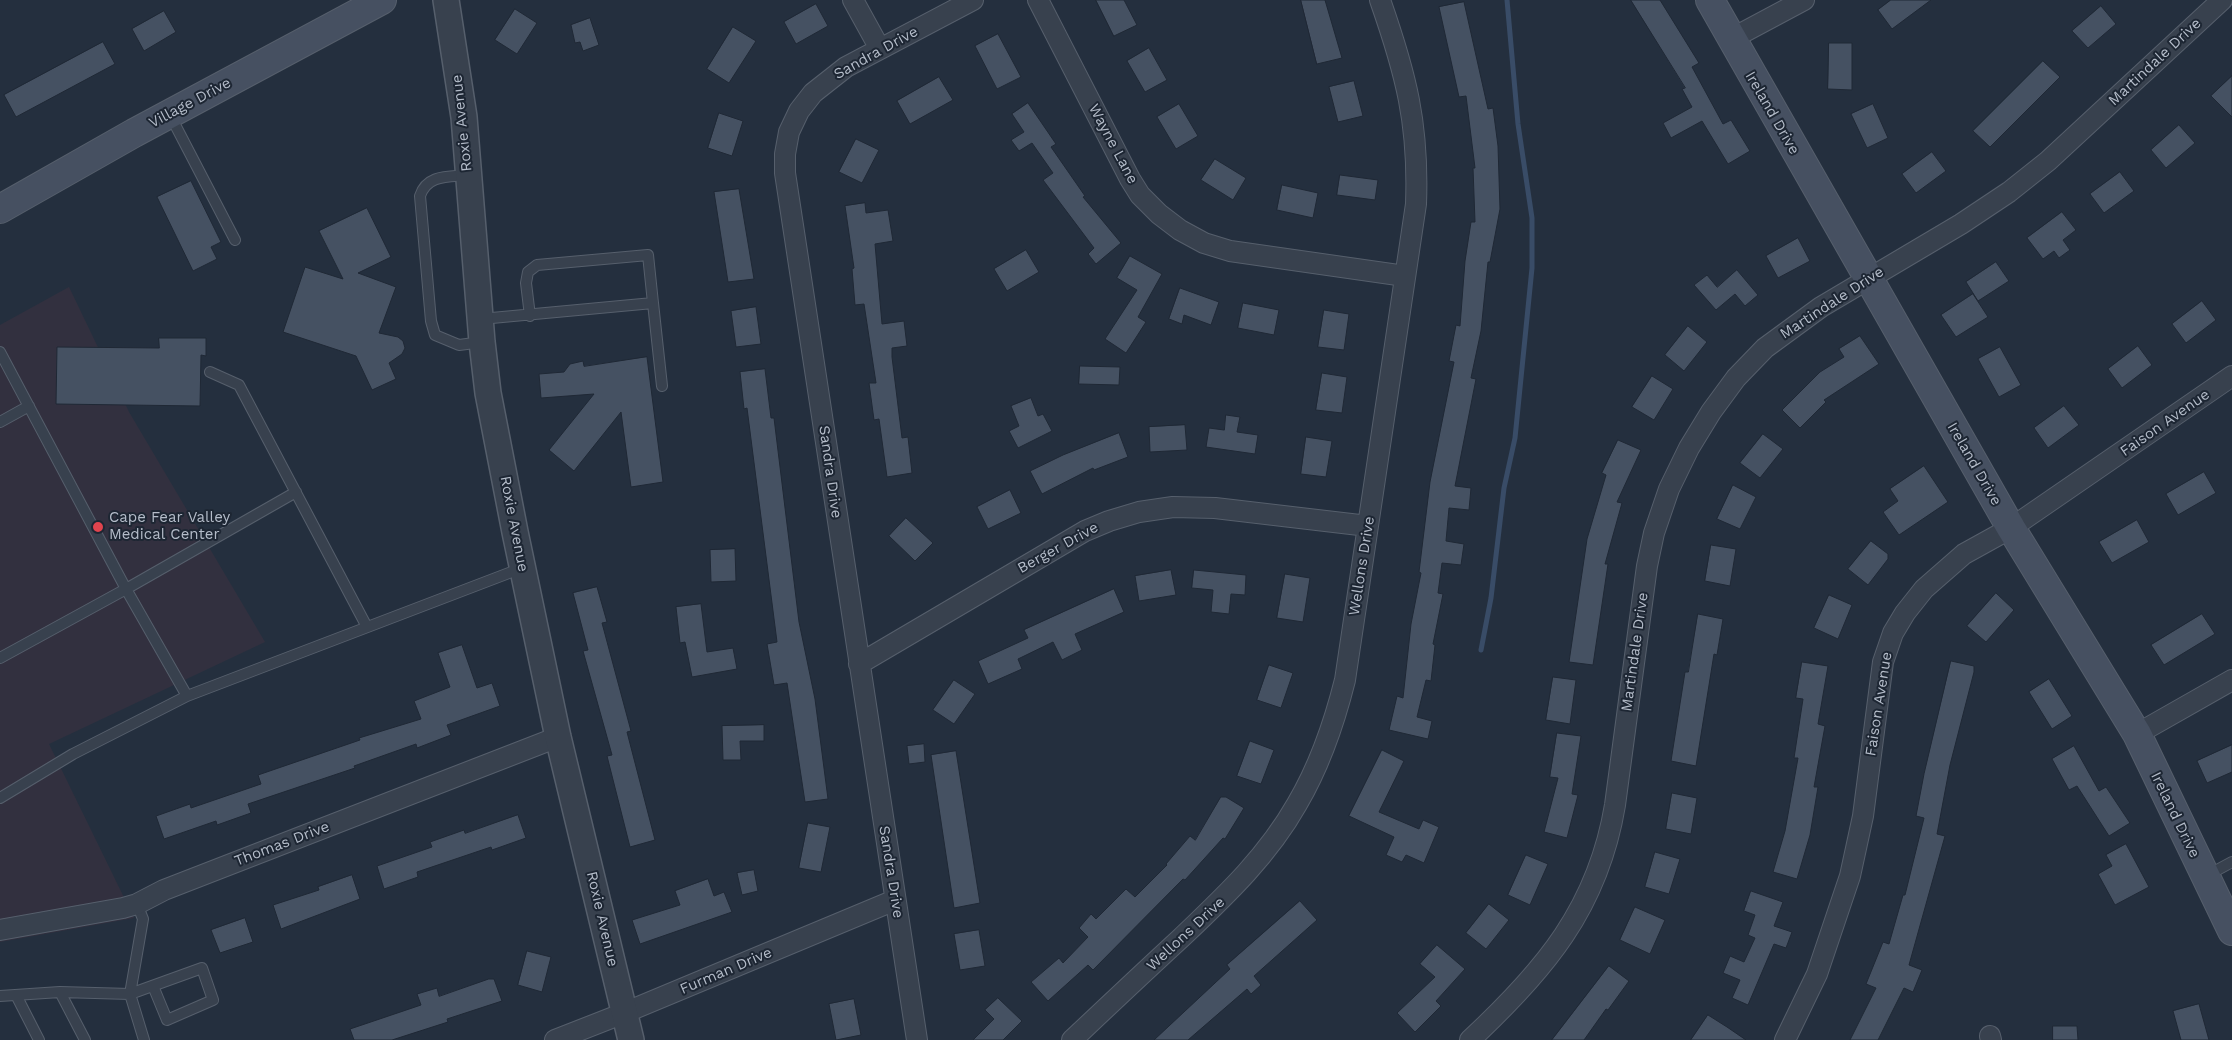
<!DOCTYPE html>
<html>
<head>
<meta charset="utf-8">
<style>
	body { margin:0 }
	canvas { display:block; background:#242f3e }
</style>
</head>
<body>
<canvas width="2232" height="1040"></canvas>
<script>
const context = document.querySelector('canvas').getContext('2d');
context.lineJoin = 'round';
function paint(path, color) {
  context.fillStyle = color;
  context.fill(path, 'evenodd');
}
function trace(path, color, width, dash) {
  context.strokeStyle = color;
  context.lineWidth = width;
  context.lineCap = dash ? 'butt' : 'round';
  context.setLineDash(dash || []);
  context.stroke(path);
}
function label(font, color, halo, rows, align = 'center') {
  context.font = font + ' "Work Sans",sans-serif';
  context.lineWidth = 4;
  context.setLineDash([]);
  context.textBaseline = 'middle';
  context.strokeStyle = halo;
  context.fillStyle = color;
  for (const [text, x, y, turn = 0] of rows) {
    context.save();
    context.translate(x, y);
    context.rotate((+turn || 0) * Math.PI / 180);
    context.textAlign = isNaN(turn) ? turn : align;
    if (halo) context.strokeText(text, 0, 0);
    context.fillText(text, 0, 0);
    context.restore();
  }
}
paint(new Path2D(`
	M69 287 129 412 265 642 49 744 134 918 0 942V325Z`), '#32303f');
trace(new Path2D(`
	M1481 650 1491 598 1504 488 1515 438 1532 268V218L1518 124 1507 0`), '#394c67', 5);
const building = new Path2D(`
	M1096 0H1124L1137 25 1114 36Z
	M1301 0H1325L1342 58 1317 64Z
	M1631 0H1660L1699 63 1692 67 1723 124 1731 120 1750 151 1728 164 1702 121 1671 138 1663 123 1692 107 1682 89 1685 88Z
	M1891 0H1931L1892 29 1878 10Z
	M1464 2 1488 109 1493 108 1498 146 1500 209 1490 262H1488L1481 331 1471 378 1476 379 1455 486 1471 488 1469 510 1449 508 1446 541 1464 544 1461 565 1442 563 1438 593 1443 594 1433 644 1435 645 1431 681 1426 680 1417 717 1432 721 1428 739 1389 730 1397 696 1403 698 1411 624 1421 573 1419 572 1430 482 1454 362 1449 361 1456 325 1460 326 1465 261 1471 222H1475L1473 168H1475L1466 96 1459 97 1439 7Z
	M816 4 828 26 796 44 784 22Z
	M2101 6 2116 24 2088 48 2072 31Z
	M515 9 537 23 517 54 495 40Z
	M164 11 176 32 144 51 132 29Z
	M590 18 599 45 583 51 580 42 575 43 571 25Z
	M733 27 756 41 729 83 707 69Z
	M998 34 1021 77 997 89 975 46Z
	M103 42 115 64 16 117 4 95Z
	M1829 43H1852V90L1828 89Z
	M1149 48 1167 80 1145 92 1127 61Z
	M2043 61 2060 77 1990 147 1973 131Z
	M2232 76V117L2211 96Z
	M939 77 953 100 910 124 897 101Z
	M1354 81 1363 116 1338 122 1329 87Z
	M1028 103 1056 144 1051 147 1085 196 1083 197 1121 243 1096 264 1088 254 1094 248 1043 180 1053 173 1032 143 1019 151 1011 140 1024 132 1012 114Z
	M1179 104 1198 136 1176 149 1157 117Z
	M1873 104 1888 138 1867 148 1851 114Z
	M719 113 743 121 732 156 708 148Z
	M2179 125 2195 143 2166 168 2151 150Z
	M856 139 879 150 862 183 839 172Z
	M1932 152 1946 171 1916 193 1902 174Z
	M1215 159 1246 178 1233 200 1201 180Z
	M2120 172 2134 191 2104 213 2090 194Z
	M1340 175 1378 180 1375 200 1337 195Z
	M191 181 221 242 211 247 217 259 193 271 157 197Z
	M1282 185 1318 193 1313 218 1277 210Z
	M739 189 754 279 728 282 714 192Z
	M865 203 866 213 888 210 893 241 875 244 882 324 904 321 907 346 892 348V357L902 438 908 437 912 473 887 477 879 419 874 420 869 383H876L864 304 855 305 852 269 854 268 845 206Z
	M367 208 391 257 358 273 396 287 379 333 398 337 403 341 405 348 402 354 389 363 396 379 372 390 356 356 283 332 305 267 343 279 319 231Z
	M2062 212 2076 230 2063 240 2070 250 2059 258 2054 251 2043 259 2027 238Z
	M1798 238 1810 261 1778 278 1766 256Z
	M1026 250 1039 272 1007 291 994 269Z
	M1130 256 1162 274 1138 317 1146 322 1126 353 1105 339 1137 290 1117 278Z
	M1996 262 2009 281 1978 301 1966 282Z
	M1737 270 1758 295 1745 306 1735 294 1716 310 1694 285 1707 275 1717 287Z
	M1180 288 1219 302 1211 325 1184 315 1182 324 1169 319Z
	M1973 294 1988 317 1956 337 1941 315Z
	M2202 301 2216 320 2186 343 2172 324Z
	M1243 303 1279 310 1274 335 1238 328Z
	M756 307 761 344 736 347 731 311Z
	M1324 310 1349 314 1344 350 1318 347Z
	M1688 326 1707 342 1684 371 1665 355Z
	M1860 336 1879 364 1824 400 1826 402 1800 428 1782 410 1820 372 1844 357 1839 349Z
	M159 338H206V356L201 355 200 406 56 404 57 347 159 348Z
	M2138 346 2152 365 2122 388 2108 369Z
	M2000 347 2021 385 1999 397 1978 359Z
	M647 357 663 482 631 487 621 412 574 471 549 450 594 394 541 398 539 374 564 372 570 364 583 361 584 366Z
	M1080 366 1120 367 1119 385 1079 384Z
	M765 369 771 418H774L799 622 815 699 828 799 805 802 787 683 774 685 767 644 777 642 747 408 744 409 740 372Z
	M1322 373 1347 377 1342 413 1316 410Z
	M1652 376 1673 389 1654 420 1632 407Z
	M1031 398 1038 416 1043 414 1052 431 1018 448 1009 431 1019 426 1011 406Z
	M2064 406 2079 425 2048 448 2034 428Z
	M1226 415 1240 417 1237 432 1258 435 1255 454 1206 447 1209 428 1224 430Z
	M1185 425 1187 450 1150 452 1149 427Z
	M1119 433 1128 457 1094 470 1093 468 1042 494 1030 471 1063 455Z
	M1763 434 1783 449 1760 478 1740 463Z
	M1306 437 1332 441 1326 477 1301 474Z
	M1618 440 1641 450 1617 502 1622 503 1605 564H1608L1593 665 1569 662 1587 539 1606 475 1602 473Z
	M1924 466 1948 502 1899 535 1883 512 1898 501 1890 489Z
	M2204 472 2216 493 2178 515 2166 494Z
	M1733 485 1756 497 1740 529 1717 519Z
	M1010 490 1021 513 988 529 977 507Z
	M906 518 933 543 915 561 889 536Z
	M2137 520 2149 542 2112 563 2099 542Z
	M1871 541 1888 554V559L1868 585 1848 569Z
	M1711 545 1736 549 1730 586 1705 581Z
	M735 549 736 581 711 582 710 550Z
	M1171 570 1176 595 1139 601 1135 576Z
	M1194 570 1246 575 1245 595 1231 594 1229 614 1211 612 1213 590 1192 588Z
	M1285 574 1310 578 1303 622 1277 618Z
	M597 587 607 622 602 623 631 731 627 732 655 840 630 847 607 756 612 755 583 651 588 650 573 593Z
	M1114 589 1124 612 1075 634 1082 650 1062 660 1053 642 1018 659 1022 669 988 684 978 661 1028 638 1024 630Z
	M1996 593 2014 610 1986 642 1967 626Z
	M1829 595 1852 605 1838 639 1814 628Z
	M701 604 707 652 733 648 737 669 692 677 685 642 680 643 676 607Z
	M1698 614 1723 619 1717 655 1714 654 1696 766 1671 761 1685 672H1688Z
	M2202 614 2215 634 2164 665 2151 645Z
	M462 645 477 688 492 683 500 706 447 725 451 735 417 748 416 744 354 766 355 768 248 804 251 813 217 825 216 821 164 839 156 816 190 804 191 808 261 784 258 775 360 740 359 738 421 719 414 701 450 687 438 653Z
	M1951 661 1974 666V672L1950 765 1937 834 1945 836 1909 965 1922 970 1913 992 1904 988 1878 1040H1850L1876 988 1866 984 1883 942 1889 944 1903 895H1905L1924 818 1916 816 1924 774Z
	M1802 662 1828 666 1818 724 1825 726 1814 787H1818L1810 835 1797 879 1773 872 1785 831 1798 758H1794L1803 699 1796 698Z
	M1269 665 1293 673 1281 708 1257 700Z
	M1553 677 1576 680 1570 724 1546 720Z
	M2049 679 2072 716 2052 729 2029 692Z
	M954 680 975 694 954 724 933 710Z
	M764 725V741H740L741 760H723L722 726Z
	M1557 733 1581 736 1572 794 1578 795 1567 838 1544 832 1558 778 1550 777Z
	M1250 741 1274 750 1261 784 1237 776Z
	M924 744 925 762 909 764 907 746Z
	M2232 745V772L2207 783 2197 761Z
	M2074 746 2099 791 2106 787 2130 823 2109 836 2077 786 2069 790 2052 759Z
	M1382 750 1404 761 1379 812 1419 829 1423 820 1439 827 1424 863 1406 855 1402 862 1386 855 1394 837 1349 816Z
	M956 751 980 903 954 908 931 755Z
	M1672 793 1697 798 1691 834 1666 829Z
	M1221 797H1226L1244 808 1225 839 1223 838 1185 880 1183 879 1093 970 1088 965 1048 1001 1031 982 1059 958 1063 963 1088 937 1079 928 1091 914 1096 919 1126 889 1135 897 1167 865 1166 864 1190 836 1195 840Z
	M518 815 526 838 492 850 491 847 417 872 418 877 384 889 377 866 432 847 430 842 464 830 465 833Z
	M808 823 830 827 821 872 799 868Z
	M2126 844 2149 887 2115 905 2098 874 2112 866 2106 855Z
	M1655 852 1680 859 1669 894 1645 887Z
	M1526 855 1548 864 1530 905 1508 895Z
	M754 870 758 891 742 895 737 873Z
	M352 875 360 899 281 929 273 905 319 890 318 887Z
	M708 879 714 896 724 892 732 912 640 944 632 920 680 905 675 891Z
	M1751 891 1783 902 1774 926 1792 932 1786 948 1774 944 1748 1005 1732 998 1740 980 1723 973 1730 956 1744 962 1755 938 1748 935 1755 915 1744 911Z
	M1300 901 1317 920 1254 976 1261 985 1251 994 1247 989 1188 1040H1154L1230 969 1227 965Z
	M1489 904 1509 920 1486 949 1466 933Z
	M1635 907 1665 920 1650 954 1620 940Z
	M245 918 253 942 220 953 211 930Z
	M979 930 985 966 960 970 954 934Z
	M1437 945 1465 969 1436 1001 1441 1006 1415 1032 1397 1013 1435 977 1420 964Z
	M527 951 551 957 542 992 518 985Z
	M1609 966 1629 981 1608 1010 1606 1009 1584 1040H1552Z
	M489 979H494L502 1001 447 1019 448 1022 392 1040H354L350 1029 421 1005 417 994 437 988 439 996Z
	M998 998 1022 1021 1003 1040H973L994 1019 985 1010Z
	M854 999 861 1035 836 1040 829 1004Z
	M2199 1004 2209 1040H2181L2173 1011Z
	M1708 1015 1727 1027 1746 1040H1691Z
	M2053 1026H2077L2078 1040H2053Z`);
paint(building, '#455162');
trace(building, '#1f2835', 1);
const service = new Path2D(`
	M170 115 235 240
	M468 175C449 177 427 174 420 196L431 321 435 335 459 345 482 342
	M653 303 662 386
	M481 319 653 303 648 255 537 265 528 272 526 283 530 316
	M0 352 126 589 0 658
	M210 372 239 385 367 627
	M0 422 29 406
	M187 696 126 589 296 492
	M0 798 73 754 187 696 522 568
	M2206 876 2232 862
	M137 904 143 919 130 994 202 968 213 1000 167 1020 153 986
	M60 992 85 1040
	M16 995 39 1040
	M0 996 60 992 130 994 144 1040`);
const minor = new Path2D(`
	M853 0 880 49
	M1038 0 1130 179 1140 195 1159 214 1180 230 1204 243 1230 251 1405 276
	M1731 39 1804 0
	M859 664 1085 531 1109 521 1139 512 1173 507 1215 508 1368 526
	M2137 734 2232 680
	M0 930 123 908 137 904 164 890 558 737
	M1990 1036 1991 1040
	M555 1040 624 1013 895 900
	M917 1040 785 173V154L789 132 799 111 813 93 846 67 973 0
	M1072 1040C1108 1006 1144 972 1181 938 1224 897 1267 857 1297 804 1320 765 1334 724 1345 680L1416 204C1419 124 1406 74 1380 0
	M1470 1040C1544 971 1598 908 1615 805L1647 566 1654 533 1669 489 1689 448 1711 412 1736 378 1765 348 1821 307 1961 224 2009 192 2048 161 2222 0
	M1785 1040 1817 974 1850 876 1863 816 1883 662 1893 633 1905 613 1924 589 1964 554 2011 528 2232 376`);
const tertiary = new Path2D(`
	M446 0 464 117 482 342 488 393 515 532 558 737 631 1040`);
const secondary = new Path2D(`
	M1710 0 2011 528 2137 734 2232 931
	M0 209 134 133 382 0`);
trace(service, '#565f6c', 12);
trace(minor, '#565f6c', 22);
trace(tertiary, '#565f6c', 28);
trace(secondary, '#565f6c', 30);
trace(service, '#38414e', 10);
trace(minor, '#38414e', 20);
trace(tertiary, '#38414e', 25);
trace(secondary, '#465061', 28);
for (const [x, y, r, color] of [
	[98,527,6,"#e0444e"]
]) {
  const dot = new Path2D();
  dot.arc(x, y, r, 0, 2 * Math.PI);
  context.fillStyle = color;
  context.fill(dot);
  trace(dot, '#1d2633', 2);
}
label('15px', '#b4bcc9', '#1d2633', [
	["Sandra Drive",876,53,-29],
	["Martindale Drive",2155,62,-43],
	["Village Drive",190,103,-28],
	["Ireland Drive",1772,113,60],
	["Roxie Avenue",462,123,-96],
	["Wayne Lane",1113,144,62],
	["Martindale Drive",1832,303,-33],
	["Faison Avenue",2165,423,-35],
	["Ireland Drive",1974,464,60],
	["Sandra Drive",830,472,82],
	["Roxie Avenue",514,524,79],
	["Berger Drive",1058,548,-29],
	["Wellons Drive",1362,566,-81],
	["Martindale Drive",1635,652,-82],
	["Faison Avenue",1879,704,-81],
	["Ireland Drive",2175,815,64],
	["Thomas Drive",282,844,-21],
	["Sandra Drive",891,872,81],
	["Roxie Avenue",602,919,77],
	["Wellons Drive",1186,934,-43],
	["Furman Drive",726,971,-23]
]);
label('15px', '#b4bcc9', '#1d2633', [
	["Cape Fear Valley",109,518],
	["Medical Center",109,535]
], 'left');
</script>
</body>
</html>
